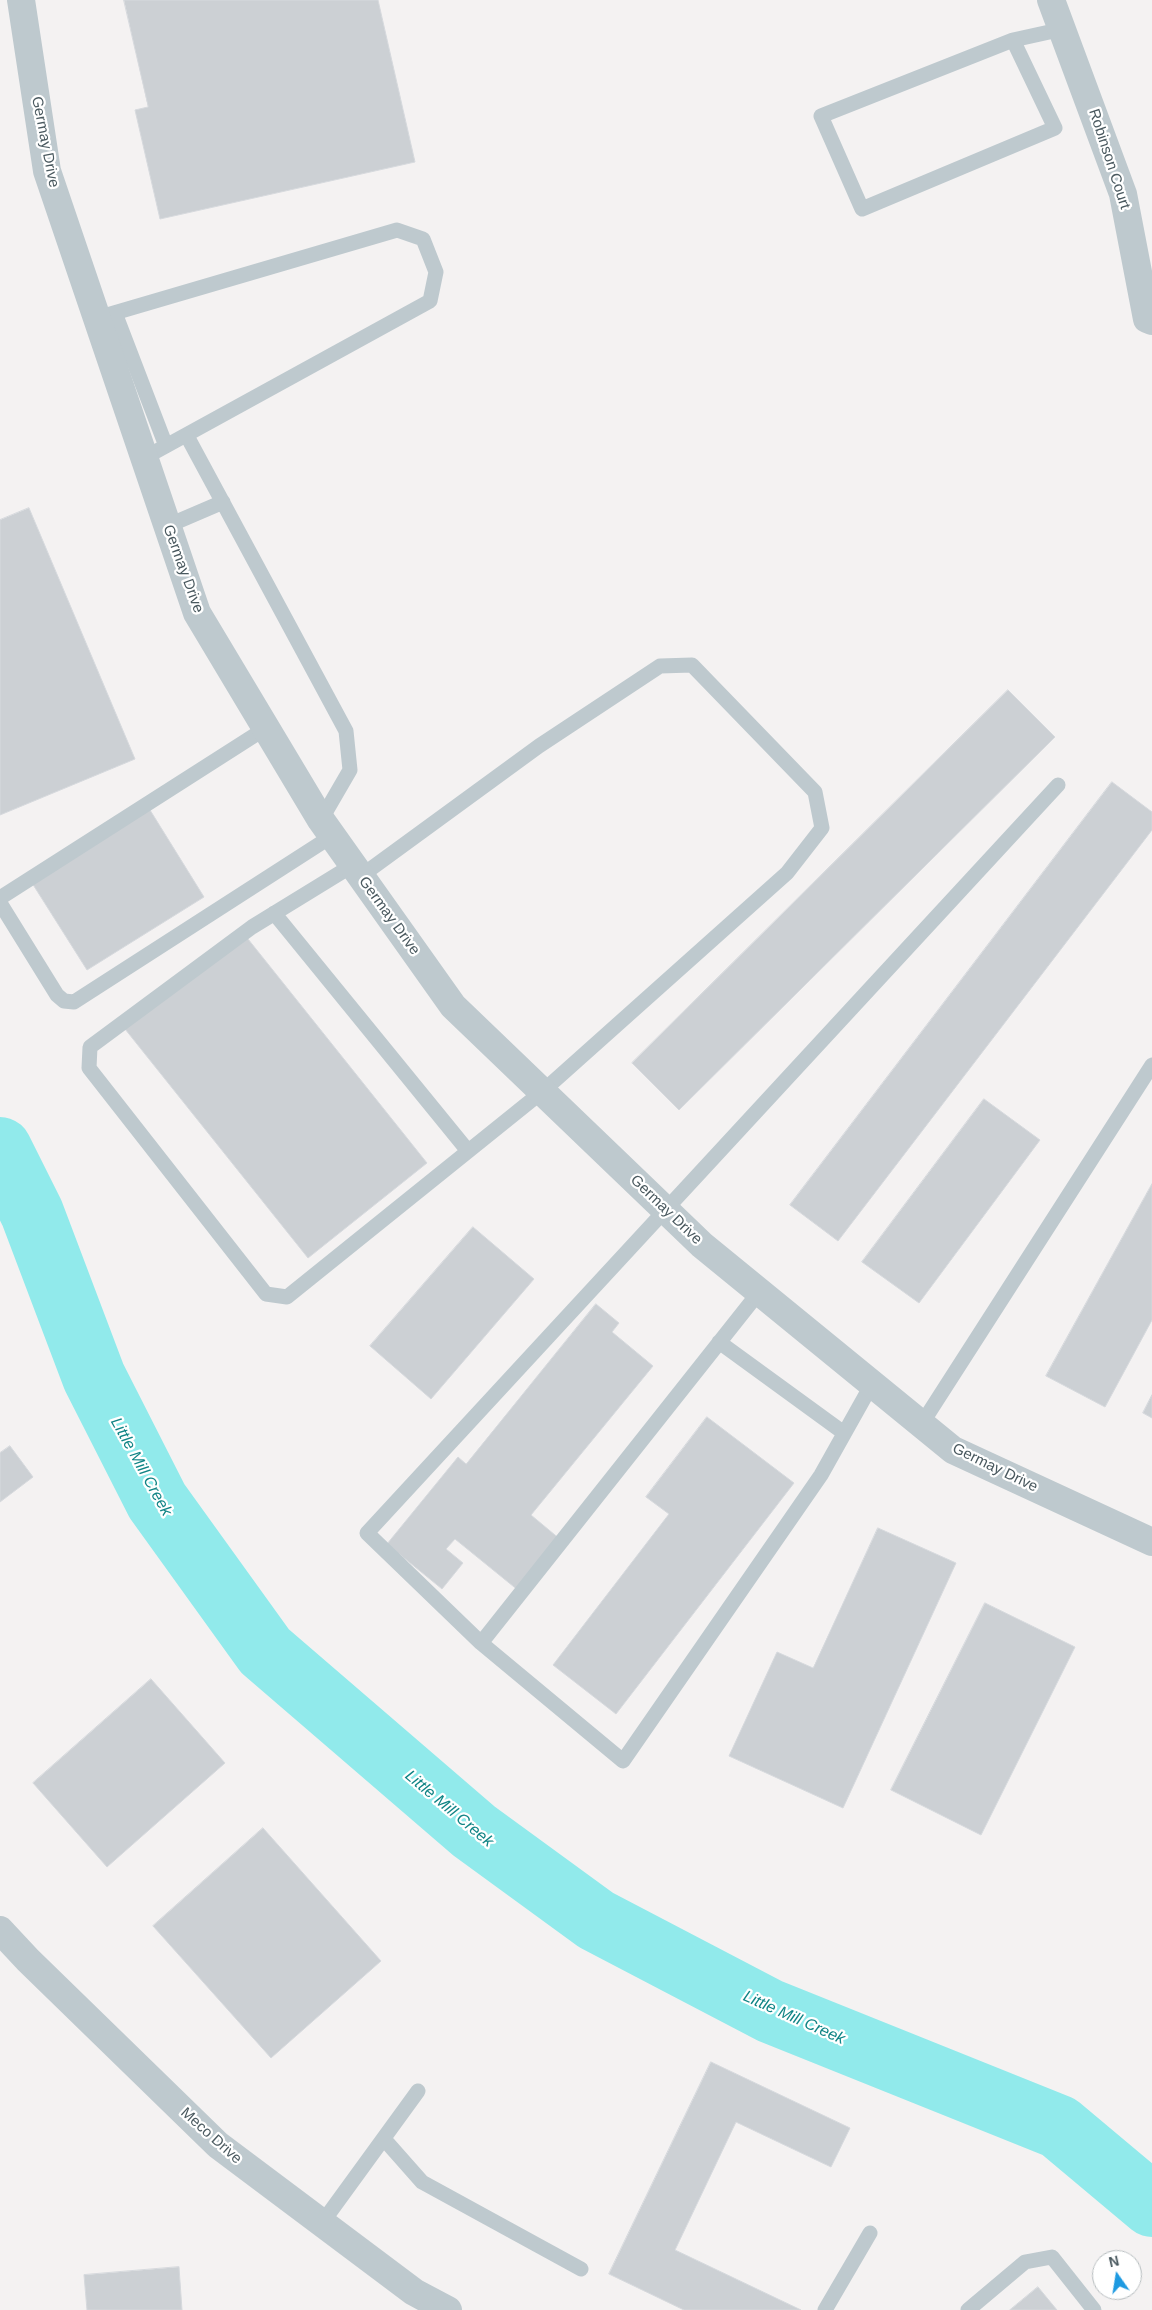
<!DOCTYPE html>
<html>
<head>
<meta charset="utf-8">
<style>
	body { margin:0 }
	#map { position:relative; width:1152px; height:2310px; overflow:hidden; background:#f4f2f2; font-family:Helvetica,sans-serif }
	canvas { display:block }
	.north { position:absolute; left:1092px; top:2250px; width:50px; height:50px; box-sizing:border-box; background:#fff; border:1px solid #b7bdbf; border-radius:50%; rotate:347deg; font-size:14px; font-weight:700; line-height:20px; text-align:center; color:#4a595f }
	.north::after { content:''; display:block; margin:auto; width:18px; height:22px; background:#1e9ae1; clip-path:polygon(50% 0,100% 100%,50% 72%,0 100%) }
</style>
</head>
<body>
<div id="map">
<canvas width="1152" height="2310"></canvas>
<div class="north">N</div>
</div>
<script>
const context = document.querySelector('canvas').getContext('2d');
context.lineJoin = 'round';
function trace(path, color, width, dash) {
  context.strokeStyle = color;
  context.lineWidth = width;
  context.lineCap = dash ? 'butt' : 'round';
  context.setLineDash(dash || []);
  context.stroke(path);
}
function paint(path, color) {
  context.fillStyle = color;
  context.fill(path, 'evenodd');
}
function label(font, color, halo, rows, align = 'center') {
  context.font = font + ' Helvetica,sans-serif';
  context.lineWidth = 4.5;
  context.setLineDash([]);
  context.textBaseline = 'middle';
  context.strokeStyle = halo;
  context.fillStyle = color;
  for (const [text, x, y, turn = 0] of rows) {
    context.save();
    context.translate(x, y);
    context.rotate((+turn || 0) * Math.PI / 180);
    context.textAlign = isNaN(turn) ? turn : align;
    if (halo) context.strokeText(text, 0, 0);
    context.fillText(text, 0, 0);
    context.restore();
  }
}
trace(new Path2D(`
	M0 1149 32 1213 94 1377 157 1501 265 1651 474 1831 596 1920 770 2011 1059 2127 1152 2205`), '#91eaeb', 64);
const building = new Path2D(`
	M124 0H378L415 162 160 219 135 110 148 107Z
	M29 508 135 759 0 815V520Z
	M1008 690 1055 737 679 1110 632 1063Z
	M1112 782 1152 812V830L838 1241 790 1205Z
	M150 810 204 897 87 970 32 883Z
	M244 934 427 1163 308 1258 125 1029Z
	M984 1099 1040 1140 919 1303 862 1262Z
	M1152 1184V1320L1105 1407 1046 1376Z
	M473 1227 534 1279 431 1399 370 1346Z
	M596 1304 619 1323 612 1332 653 1366 531 1515 561 1540 519 1591 455 1539 446 1549 463 1563 442 1589 387 1544 458 1457 466 1464Z
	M1152 1395V1418L1143 1413Z
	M707 1417 794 1483 616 1714 553 1665 669 1514 646 1497Z
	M10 1446 33 1477 0 1502V1453Z
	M878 1528 956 1563 843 1808 729 1756 777 1652 813 1668Z
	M985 1603 1075 1647 981 1835 891 1790Z
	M151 1679 225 1763 107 1867 33 1783Z
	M263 1828 381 1961 271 2058 153 1926Z
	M711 2062 850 2128 831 2167 736 2122 675 2250 801 2310H684L609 2274Z
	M179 2267 182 2310H87L84 2275Z
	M1038 2287 1057 2310H1010Z`);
paint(building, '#ccd0d4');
trace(building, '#d6d9dd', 1);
trace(new Path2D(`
	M1013 40 821 116 862 209 1055 128 1013 40 1063 29
	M115 313 166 446
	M97 318 397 230 423 239 436 272 430 301 144 458
	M187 436 346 731 350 770 321 820
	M167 526 223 502
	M353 865 252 927 90 1047 89 1068 266 1294 287 1297 543 1091 787 873 822 828 815 792 692 665 660 666 539 746 361 876
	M0 898 266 728
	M0 903 57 995 64 1001 74 1002 332 836
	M274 913 468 1151
	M760 1291 481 1643 623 1761 821 1475 872 1384
	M719 1342 844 1433
	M921 1425 1152 1065
	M481 1643 367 1533 1058 785
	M384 2139 422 2182 581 2269
	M322 2223 418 2091
	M825 2310 870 2233
	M968 2310 1025 2262 1052 2257 1094 2310`), '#bec9ce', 15);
trace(new Path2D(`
	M21 0 47 171 197 613 321 820 453 1006 702 1245 953 1450 1152 1542
	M1051 0 1123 194 1147 319 1152 321
	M0 1930 28 1960 218 2145 414 2292 448 2310`), '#bec9ce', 28);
label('15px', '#4a595f', '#fff', [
	["Germay Drive",45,142,79],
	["Robinson Court",1109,159,72],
	["Germay Drive",183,569,70],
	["Germay Drive",389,916,54],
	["Germay Drive",666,1210,44],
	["Germay Drive",995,1468,26],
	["Meco Drive",211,2136,42]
]);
label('italic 16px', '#108485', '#fff', [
	["Little Mill Creek",141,1467,61],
	["Little Mill Creek",449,1809,40],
	["Little Mill Creek",794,2018,24]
]);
</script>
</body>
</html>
